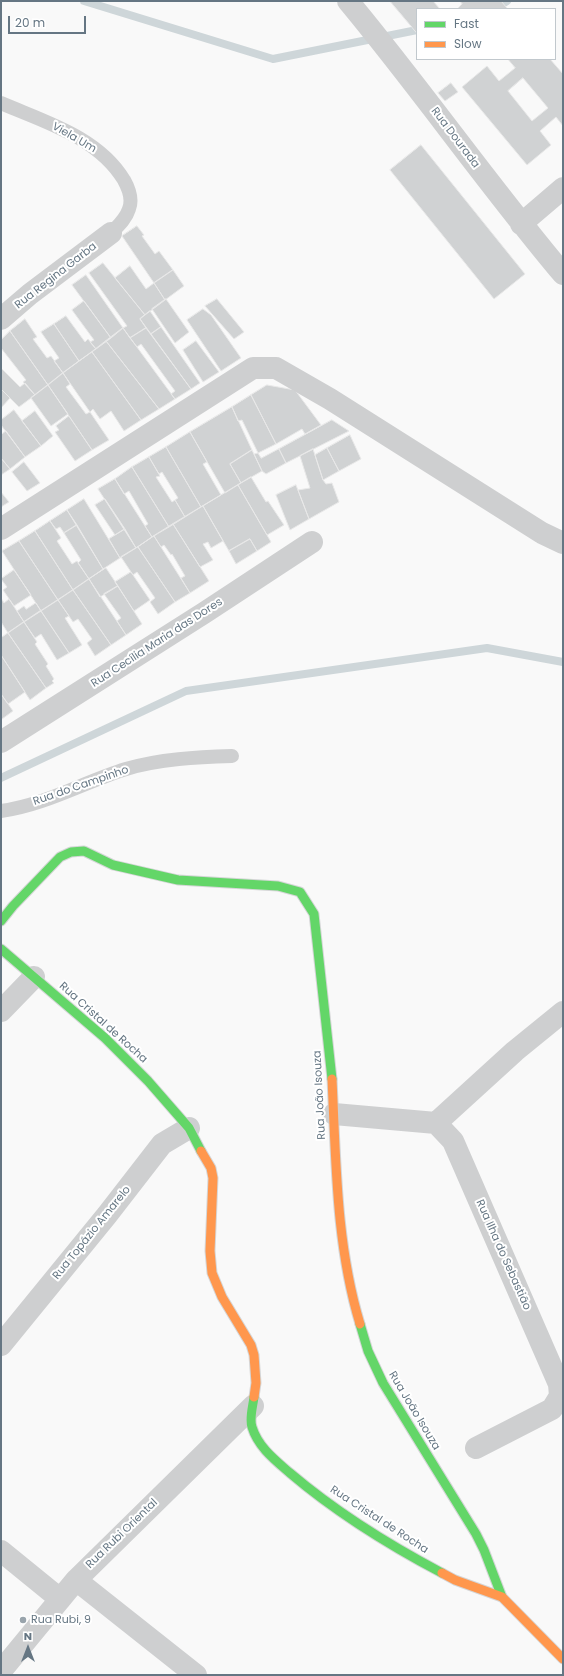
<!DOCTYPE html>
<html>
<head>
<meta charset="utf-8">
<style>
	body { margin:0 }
	#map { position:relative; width:564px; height:1676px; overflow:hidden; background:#f9f9f9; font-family:Poppins,sans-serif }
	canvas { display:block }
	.frame { position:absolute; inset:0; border:2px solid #657683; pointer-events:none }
	.legend { position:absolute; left:416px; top:8px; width:140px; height:52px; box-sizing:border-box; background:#fff; border:1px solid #c1c8cd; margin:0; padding:5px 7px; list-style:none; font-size:12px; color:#657683 }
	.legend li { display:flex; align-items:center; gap:8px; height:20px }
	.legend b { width:20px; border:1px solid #c1c8cd }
	.north { position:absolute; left:8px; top:1628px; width:40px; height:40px; -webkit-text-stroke:3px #fff; paint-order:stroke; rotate:0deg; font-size:11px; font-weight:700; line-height:16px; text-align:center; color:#657683 }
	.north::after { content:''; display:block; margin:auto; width:14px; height:18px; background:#657683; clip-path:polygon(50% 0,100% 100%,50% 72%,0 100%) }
	.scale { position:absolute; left:8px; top:16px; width:78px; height:18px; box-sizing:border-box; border:2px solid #657683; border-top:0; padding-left:5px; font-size:12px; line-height:14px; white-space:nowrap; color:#657683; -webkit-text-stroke:3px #fff; paint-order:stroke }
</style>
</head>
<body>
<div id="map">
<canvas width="564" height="1676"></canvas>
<div class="frame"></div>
<ul class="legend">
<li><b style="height:5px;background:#63d668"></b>Fast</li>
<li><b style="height:5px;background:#ff974d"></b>Slow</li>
</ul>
<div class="north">N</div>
<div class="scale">20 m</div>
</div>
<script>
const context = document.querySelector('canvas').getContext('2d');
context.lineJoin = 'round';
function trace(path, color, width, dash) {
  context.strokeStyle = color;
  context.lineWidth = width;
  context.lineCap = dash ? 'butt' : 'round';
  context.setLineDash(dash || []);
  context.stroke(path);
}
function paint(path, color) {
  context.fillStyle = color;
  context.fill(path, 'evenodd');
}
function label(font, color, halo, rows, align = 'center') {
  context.font = font + ' Poppins,sans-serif';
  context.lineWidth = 4;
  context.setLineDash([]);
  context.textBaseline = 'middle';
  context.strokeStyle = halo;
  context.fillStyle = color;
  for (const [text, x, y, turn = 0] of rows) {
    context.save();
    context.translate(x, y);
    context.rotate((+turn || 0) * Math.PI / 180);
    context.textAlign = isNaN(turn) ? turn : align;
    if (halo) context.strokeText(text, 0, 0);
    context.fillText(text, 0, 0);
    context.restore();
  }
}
trace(new Path2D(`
	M84 1 273 59 417 30
	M494 9 507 1
	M1 778 186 691 487 648 563 662`), '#ced6d9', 8);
const building = new Path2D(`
	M390 1H433L440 9H417V33Z
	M460 1H501L507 8 505 9H457L462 4Z
	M508 59H550L563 74V126L556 117 540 131 551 145 527 165 462 87 487 66 499 81 515 68ZM523 78 548 108 532 121 508 91Z
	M451 83 458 92 445 101 438 93Z
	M421 145 525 274 494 299 390 170Z
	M137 226 144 235 142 236 155 254 159 251 173 270 154 283 122 236Z
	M103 263 145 315 140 319 146 328 130 338 123 328 127 326 89 273Z
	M130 266 146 289 154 283 165 300 145 315 115 278Z
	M173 270 184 286 165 300 154 283Z
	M86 275 123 328 111 338 72 285Z
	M166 299 189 332 175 343 152 309Z
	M217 299 244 332 234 339 205 306Z
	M84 301 111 338 96 349 90 342 94 340 72 310Z
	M203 309 211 315 241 358 221 371 187 320Z
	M150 311 161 327 151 334 140 319Z
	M66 316 85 342 88 339 96 349 79 361 54 324Z
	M25 319 37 337 33 339 47 358 51 356 63 373 48 385 10 331Z
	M54 324 79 361 63 373 54 361 59 358 41 332Z
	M161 327 200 383 191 389 151 334Z
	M123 328 175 399 159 409 106 341Z
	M146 328 191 389 175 399 171 394 175 391 141 344 137 347 130 338Z
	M10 331 48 385 35 395 23 382 26 380 1 348V340Z
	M106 341 159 409 141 420 92 352Z
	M196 341 219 372 203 382 183 350Z
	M92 352 141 420 124 431 111 411 100 419 93 409 90 412 63 373Z
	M1 368 20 387 25 383 35 395 19 407 1 389Z
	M63 373 70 384 66 387 86 414 90 412 109 440 92 450 48 385Z
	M48 385 68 414 51 426 31 398Z
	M267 385 295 390 321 425 305 434 302 429 276 444 251 395Z
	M1 389 10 398 1 408Z
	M251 395 276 444 258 453 242 420 238 421 232 407Z
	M232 407 252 450 230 464 241 483 225 493 190 432Z
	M14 410 41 446 25 457 1 425V420Z
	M35 411 53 436 41 446 22 421Z
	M69 416 92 450 75 461 55 432 59 430 56 426Z
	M332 420 349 431 286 463 279 449Z
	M6 431 25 457 10 469 1 458V435Z
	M190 432 207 462 203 464 221 495 201 507 166 447Z
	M350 435 361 459 339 471 327 448Z
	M166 447 201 507 185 517 175 500 178 498 162 472 159 474 149 457Z
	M327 448 339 471 323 480 315 455Z
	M279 449 286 463 266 474 262 471 254 454 258 453 261 458Z
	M313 449 323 480 326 484 332 483 339 502 309 519 298 490 310 488 300 456Z
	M252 450 262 471 241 483 230 464Z
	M149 457 160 476 156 477 172 502 175 500 185 517 169 527 132 467Z
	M1 458 10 469 1 475Z
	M24 462 40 483 27 491 12 472Z
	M132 467 169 527 152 537 145 526 148 524 129 491 124 494 115 479Z
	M251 477 266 502 268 501 284 525 267 535 238 485Z
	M115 479 152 537 136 548 98 489Z
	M238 485 271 542 257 551 250 539 229 551 203 506Z
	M296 485 309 519 290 530 276 495Z
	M1 492 9 502 1 507Z
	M84 499 120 558 103 569 67 510Z
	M105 499 125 529 115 535 95 505Z
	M203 506 223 541 211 548 208 542 203 544 213 560 200 567 173 524Z
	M67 510 77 525 64 533 60 527 56 529 50 521Z
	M50 521 61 538 57 541 72 564 77 561 89 579 73 590 35 531Z
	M173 524 209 581 190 593 181 578 185 576 172 554 171 555 164 545 161 547 154 536Z
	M77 525 103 569 89 579 78 563 81 560 64 533Z
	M125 529 136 548 120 558 109 539Z
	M35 531 73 590 58 600 19 541Z
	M154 536 190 593 175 602 138 547Z
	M250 539 257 551 236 564 229 551Z
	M19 541 58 600 41 611 2 551Z
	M138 547 175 602 158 614 150 602 155 598 137 572 133 575 121 557Z
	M106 568 118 586 100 597 89 579Z
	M14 570 31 595 14 606 3 590 7 587 1 579Z
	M131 572 150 600 134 611 115 582Z
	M89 579 126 635 111 645 73 590Z
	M118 586 142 624 126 635 117 621 121 618 104 594Z
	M73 590 111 645 95 656 87 643 92 639 78 619 73 622 58 600Z
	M1 598 4 603 9 599 24 622 8 633 1 622Z
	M58 600 69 616 65 618 82 645 69 653 41 611Z
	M36 603 41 611 24 622 17 611 24 606 26 609Z
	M40 611H41L69 653 57 660 41 634 35 638 24 622Z
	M24 622 37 642 35 644 48 664 46 666 54 679 52 681 54 683 46 688 8 633Z
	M8 633 46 688 30 700 1 655V638Z
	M1 655 25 692 8 704 1 694Z
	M1 694 13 711 2 719 1 718Z`);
paint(building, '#d0d2d3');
trace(building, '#e8e8e8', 1);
const fast = new Path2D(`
	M1 921 13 906 60 857 71 852 84 851 113 865 178 880 278 886 300 892 314 914 332 1079
	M1 949 105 1038 148 1081 189 1128 201 1151
	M360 1324 368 1351 383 1383 476 1534 484 1550 502 1597
	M254 1397C253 1406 249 1419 252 1427 258 1447 275 1460 290 1473 337 1513 389 1545 442 1573`);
const slow = new Path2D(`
	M332 1079C336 1161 336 1245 360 1324
	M201 1151 211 1168 213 1178 210 1251 212 1273 222 1297 251 1345 254 1355 256 1383 254 1397
	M442 1573 455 1580 502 1597 563 1659`);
trace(fast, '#d5d6d7', 11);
trace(slow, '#d5d6d7', 11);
trace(new Path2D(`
	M1 103C45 122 98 137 124 180 129 189 133 199 129 209 126 219 118 226 111 233
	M1 811C45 805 84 782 126 769 159 759 198 757 232 756`), '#cecfd0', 14);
trace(new Path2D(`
	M348 1C422 90 488 185 563 274
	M521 224 563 188
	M1 319 30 294 111 233
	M1 529 253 368H276L330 399 542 533 563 543
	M1 742 204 613 312 542
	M1 1011 34 977
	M334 1114 436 1123 453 1141 559 1384 560 1396 552 1409 476 1448
	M436 1123 515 1051 563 1012
	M1 1345 107 1215 162 1144 189 1128
	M1 1551 60 1599
	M76 1580 196 1675
	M1 1671 76 1580 253 1406`), '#cecfd0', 22);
trace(fast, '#63d668', 9);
trace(slow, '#ff974d', 9);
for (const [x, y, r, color] of [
	[23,1620,4,"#99a4ac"]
]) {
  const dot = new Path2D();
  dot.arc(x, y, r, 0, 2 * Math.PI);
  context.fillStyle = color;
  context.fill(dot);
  trace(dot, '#fff', 1.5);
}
label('11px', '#657683', '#fff', [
	["Viela Um",74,138,30],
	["Rua Dourada",455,138,53],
	["Rua Regina Garba",56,276,-38],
	["Rua Cecília Maria das Dores",157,643,-33],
	["Rua do Campinho",81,786,-19],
	["Rua Cristal de Rocha",103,1023,42],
	["Rua João Isouza",320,1095,-93],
	["Rua Topázio Amarelo",92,1233,-51],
	["Rua Ilha do Sebastião",503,1255,66],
	["Rua João Isouza",414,1411,59],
	["Rua Cristal de Rocha",379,1520,33],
	["Rua Rubi Oriental",122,1534,-44]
]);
label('11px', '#657683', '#fff', [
	["Rua Rubi, 9",31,1620]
], 'left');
</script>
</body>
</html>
